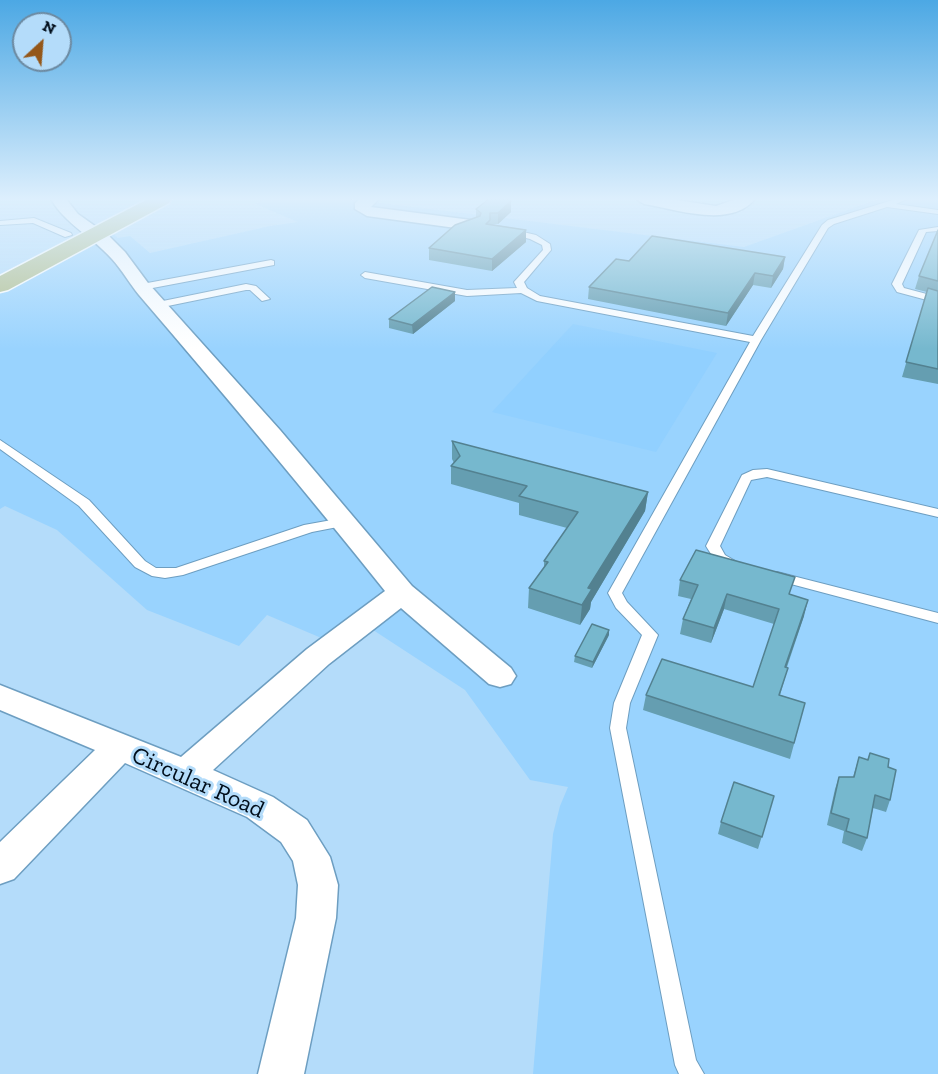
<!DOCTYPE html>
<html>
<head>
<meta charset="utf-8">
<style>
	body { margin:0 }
	#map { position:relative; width:938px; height:1074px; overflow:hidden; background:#b4dcfa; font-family:"Zilla Slab",serif }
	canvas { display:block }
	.north { position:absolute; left:12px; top:12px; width:60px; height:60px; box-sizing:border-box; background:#b4dcfa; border:2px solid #6c89a0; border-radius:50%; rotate:26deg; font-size:16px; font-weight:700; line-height:24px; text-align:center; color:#000d1a }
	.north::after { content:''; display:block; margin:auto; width:21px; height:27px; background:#945719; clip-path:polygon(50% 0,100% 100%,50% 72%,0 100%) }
</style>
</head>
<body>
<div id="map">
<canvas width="938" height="1074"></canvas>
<div class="north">N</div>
</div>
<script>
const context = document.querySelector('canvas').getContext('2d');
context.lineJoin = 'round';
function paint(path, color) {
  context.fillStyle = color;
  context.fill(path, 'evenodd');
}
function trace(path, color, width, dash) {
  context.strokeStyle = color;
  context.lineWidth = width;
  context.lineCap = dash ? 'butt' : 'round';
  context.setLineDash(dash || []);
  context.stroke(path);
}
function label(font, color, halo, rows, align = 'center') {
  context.font = font + ' "Zilla Slab",serif';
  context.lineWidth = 6;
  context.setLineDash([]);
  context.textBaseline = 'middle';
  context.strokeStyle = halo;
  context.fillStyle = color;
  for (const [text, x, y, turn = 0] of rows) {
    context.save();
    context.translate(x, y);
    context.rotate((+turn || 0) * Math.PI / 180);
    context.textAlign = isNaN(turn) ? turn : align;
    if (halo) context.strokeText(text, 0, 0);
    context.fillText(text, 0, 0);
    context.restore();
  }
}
paint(new Path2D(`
	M264 199H348L744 247 878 199H938V1074H533L553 834 560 806 568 787 530 780 465 690 370 628 345 648 267 615 239 646 147 610 57 530 5 506 0 509V292L110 231 118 238 130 236 150 253 270 226 298 222 255 204Z`), '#99d3fe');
paint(new Path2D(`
	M573 324 717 353 656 452 492 412Z`), '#91d0ff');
const service = new Path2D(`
	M896 199H907L896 204 938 210V214L887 207 834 224 828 228 761 340 622 593 627 602 658 635 630 703 626 728 696 1060 704 1074H679L675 1065 610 728 614 703 642 635 616 608 608 593 750 342 537 301 521 293 467 296 365 278 361 275 365 272 467 290 517 288 514 282 543 250 542 245 530 239 507 233 506 231 510 229 536 235 550 244 551 250 524 282 527 288 540 296 753 336 822 225 828 220Z
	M34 218 71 233 72 235 65 237 33 223 0 225V221Z
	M938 227V231L926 232 902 284 904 288 938 297V303L897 292 892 284 919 230Z
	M271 260 274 261V265L142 290 137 287 142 284Z
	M246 284 256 286 270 299 262 301 250 290H246L158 308 153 305 158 302Z
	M0 440 89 500 145 561 156 568H176L304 525 343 518 350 522 348 525 312 532 183 575 165 578 152 576 135 567 79 506 0 449Z
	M767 469 938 509V517L767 477 751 480 720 546 725 555 742 565 740 568C724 572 713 558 706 546L742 475 753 470Z
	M777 572 938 613V623L772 579 770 576 772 573Z`);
const minor = new Path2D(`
	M51 199H66L78 214 109 236 125 252 148 283 280 430 412 586 511 668 516 676 511 684 500 687 489 684 401 608 329 664 213 770 273 797 307 820 330 857 338 885 336 918 304 1074H258L296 918 298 885 293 861 281 842 247 817 125 763 14 879 0 884V842L95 750 0 710V685L181 757 307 649 385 591C305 491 223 393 139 295 130 284 122 270 112 259 93 237 65 224 51 199Z
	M360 199H379L371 207 471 220 479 225 471 230 367 216 355 209V203Z
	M636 199H670L716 206 736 199H755C730 229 676 209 644 204Z`);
const primary = new Path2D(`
	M148 199H171L169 203 8 290 0 292V276Z`);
trace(service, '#6d9ec1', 2);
trace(minor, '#6d9ec1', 3);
trace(primary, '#fff', 3);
paint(service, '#fff');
paint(minor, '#fff');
paint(primary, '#b2be8b');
paint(new Path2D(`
	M511 201V212L498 224H491L526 230V242L492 271 429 260V248L476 217V209Z
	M938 230V384L902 377 927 292 915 289 919 276Z
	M785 257 783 269 771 288 753 285 726 326 588 299 589 287 629 261Z
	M455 301 413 334 389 328V319Z
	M452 441 648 492 645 511 591 602 590 609 580 625 528 608 529 588 544 568V561L567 528 519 515V503L451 484V466L454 463 452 459Z
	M680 580 790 595 804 616 787 667 788 668 780 695 805 703 790 759 643 710 646 695 753 687 774 624 724 609 711 643 680 634 683 619 691 599 678 596Z
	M609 635 592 668 574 662 575 656Z
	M870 753 888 767 890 800 886 812 873 808 867 838 862 851 842 843 844 831 827 825 835 789 839 777H853L859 757 867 760Z
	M774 796 758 849 718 834 721 822Z`), '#659eb1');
paint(new Path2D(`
	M511 201V212L498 224V213Z
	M526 230V242L492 271V259Z
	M785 257 783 269 771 288 773 276Z
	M755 273 753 285 726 326 728 313Z
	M455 292V301L413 334 412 325Z
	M648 492 645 511 591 602 590 609 580 625 582 605 588 588Z
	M727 594 724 609 711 643 714 628Z
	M808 600 804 616 781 682 785 667Z
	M609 630V635L592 668 593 662Z`), '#538190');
const building = new Path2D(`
	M489 199H510L511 201 498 213H490V220L486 224 526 230 492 259 429 248 455 225 480 216 481 213 476 209Z
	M938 230V281L919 276Z
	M652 236 785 257 773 276 755 273 728 313 589 287 616 259 629 261Z
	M432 287 455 292 412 325 389 319Z
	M928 288 938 291V369L906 362Z
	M452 441 648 492 588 588 592 589 582 605 529 588 548 562 544 561 578 512 519 496 527 486 451 466 460 456Z
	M696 550 795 577 789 594 808 600 785 667 788 668 779 695 805 703 794 743 646 695 662 659 753 687 779 609 727 594 714 628 683 619 698 585 680 580Z
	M592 624 609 630 593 662 575 656Z
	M870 753 889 759 888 767 896 770 890 800 875 795 867 838 846 831 849 819 831 813 839 777H854L859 757 868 760Z
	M734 782 774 796 762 837 721 822Z`);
paint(building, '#76b8ce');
trace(building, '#538190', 1.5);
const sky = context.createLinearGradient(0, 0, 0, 349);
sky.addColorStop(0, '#4ca8e4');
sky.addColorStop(0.57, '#ddeffd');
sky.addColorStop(1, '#ddeffd00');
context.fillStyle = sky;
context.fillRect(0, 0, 938, 349);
label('24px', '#000d1a', '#b4dcfa', [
	["Circular Road",198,783,24]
]);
</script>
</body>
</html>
